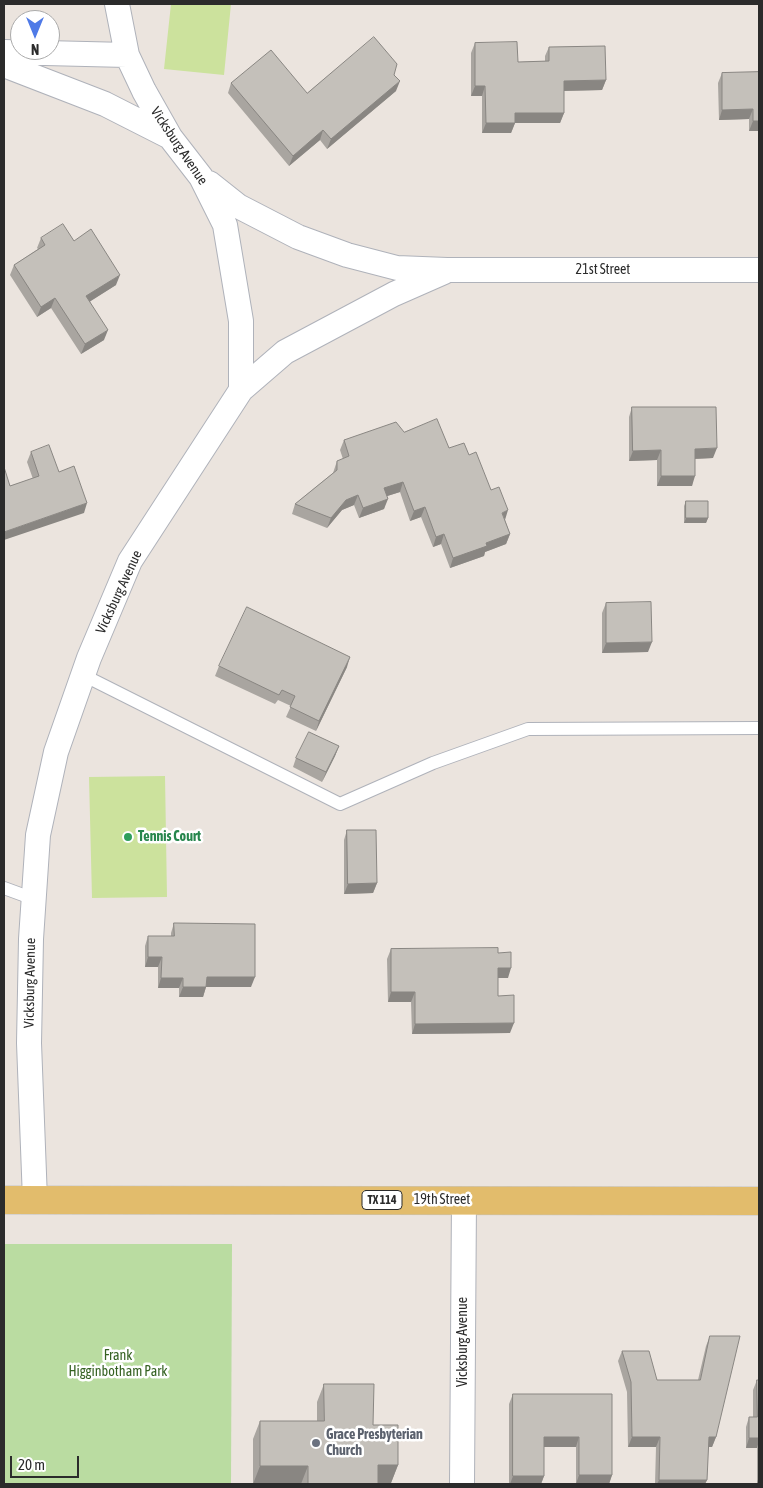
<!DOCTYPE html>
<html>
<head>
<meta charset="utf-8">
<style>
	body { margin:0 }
	#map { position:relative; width:763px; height:1488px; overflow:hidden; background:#ebe4de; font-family:"Asap Condensed",sans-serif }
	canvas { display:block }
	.frame { position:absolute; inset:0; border:5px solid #2b2b2b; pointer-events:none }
	.north { position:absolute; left:10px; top:10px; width:50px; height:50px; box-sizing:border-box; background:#fff; border:1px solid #aaa; border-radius:50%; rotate:180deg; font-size:14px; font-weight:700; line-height:20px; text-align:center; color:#2b2b2b }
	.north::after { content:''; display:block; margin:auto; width:18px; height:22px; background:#4f7ae7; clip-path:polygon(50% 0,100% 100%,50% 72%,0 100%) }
	.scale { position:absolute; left:10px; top:1456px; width:69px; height:22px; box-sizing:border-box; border:2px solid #2b2b2b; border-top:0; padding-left:6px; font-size:15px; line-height:18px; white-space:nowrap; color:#2b2b2b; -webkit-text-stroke:4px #fff; paint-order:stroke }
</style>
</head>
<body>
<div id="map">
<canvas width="763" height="1488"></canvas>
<div class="frame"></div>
<div class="north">N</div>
<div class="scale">20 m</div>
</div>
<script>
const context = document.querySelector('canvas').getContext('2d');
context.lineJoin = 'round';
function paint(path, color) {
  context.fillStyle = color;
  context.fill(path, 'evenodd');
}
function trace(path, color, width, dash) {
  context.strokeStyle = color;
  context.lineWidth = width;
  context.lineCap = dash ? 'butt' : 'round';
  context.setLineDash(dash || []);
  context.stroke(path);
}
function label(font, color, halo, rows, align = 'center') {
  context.font = font + ' "Asap Condensed",sans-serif';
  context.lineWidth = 5;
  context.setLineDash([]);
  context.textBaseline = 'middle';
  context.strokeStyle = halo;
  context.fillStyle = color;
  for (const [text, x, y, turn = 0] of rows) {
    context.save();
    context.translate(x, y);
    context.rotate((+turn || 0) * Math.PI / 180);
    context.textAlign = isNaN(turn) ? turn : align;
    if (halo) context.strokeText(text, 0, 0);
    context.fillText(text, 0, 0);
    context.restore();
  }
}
paint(new Path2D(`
	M4 1244H232L231 1484H4Z`), '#badca1');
paint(new Path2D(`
	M171 4H231L224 75 164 69Z
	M165 776 167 897 92 898 89 777Z`), '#cce29d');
const service = new Path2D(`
	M83 675 340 804 433 763 528 729 759 728
	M4 888 34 899`);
const minor = new Path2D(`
	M4 52 127 55
	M4 65 105 104 170 137
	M209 183 238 206 298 237 347 255 397 268 447 270H759
	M241 390 285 352 394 294 444 272
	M35 1200 29 1043 31 939 38 835 56 752 89 658 130 561 241 390V321L225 225 201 177 170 137 144 91 127 55 117 4
	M462 1484 464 1200`);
const primary = new Path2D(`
	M4 1200 759 1201`);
trace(service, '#afb2ba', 14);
trace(minor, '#afb2ba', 26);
trace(primary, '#c4c4c4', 29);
trace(service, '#fff', 12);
trace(minor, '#fff', 24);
trace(primary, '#e2bc6c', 28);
paint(new Path2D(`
	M475 43 518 62 545 61V56L549 47 606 80 602 90 564 91V113L560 123H515L511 133H482V96H471V53Z
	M759 72V131H749V119L719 120 718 83 722 73Z
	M394 75 396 91 327 149 320 140 289 166 228 93 231 83 307 93Z
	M41 238 74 241 116 285 90 301 104 340 81 354 51 308 37 317 10 275 14 265 38 249 37 248Z
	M632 407 713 458 695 459 692 486H657V460L629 461V417Z
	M404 432 469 455 491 490 505 520 510 534 506 544 485 552 484 556 450 568 441 544 433 547 421 517 410 521 400 492 387 496 384 509 359 518 354 505 342 510 327 528 292 514 295 504 333 473 337 461 343 459 340 450 344 440Z
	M31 452 59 472 84 513 10 486 33 479 27 462Z
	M686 501 708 518 706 523H684V506Z
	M606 603 648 652 602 653V613Z
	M219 666 347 667 316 731 286 717 291 706 278 700 275 704 215 676Z
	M339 746 335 756 322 782 293 767 296 758Z
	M347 830 377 883 373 893 344 894V840Z
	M174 923 251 987H206L203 997H179V988H158V967H145V946L148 936H171V933Z
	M391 949 498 953 508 978H498V996L510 1033 412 1034 411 1002H388L387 959Z
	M710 1336 716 1437 712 1447H708L707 1480 705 1484H655L656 1447H628L627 1392 618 1361 622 1351 657 1380H698L706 1346Z
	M757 1380H759V1483H757V1448H746V1427L749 1417H753V1390Z
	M324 1384 373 1425 398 1465 391 1483H378V1484H253V1439L260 1421H317V1402Z
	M513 1394H612V1475L609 1484H576V1447H544V1476L541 1484H509V1404Z`), '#a9a5a0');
paint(new Path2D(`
	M606 80 602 90 560 91 564 81Z
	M400 81 396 91 327 149 331 139Z
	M475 86H485L482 96H471Z
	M753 109 749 119 719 120 722 110Z
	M515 113H564L560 123H515L511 133H482L486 123Z
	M753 121H759V131H749Z
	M323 130 320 140 289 166 293 156Z
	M120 275 116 285 83 306 86 296Z
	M55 298 51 308 37 317 41 307Z
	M108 330 104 340 81 354 85 344Z
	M717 448 713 458 691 459 695 449Z
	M661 450 657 460 629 461 633 451Z
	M661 476H695L692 486H657Z
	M403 482 400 492 381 498 384 488Z
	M358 495 354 505 342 510 327 528 331 518 346 500Z
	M388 499 384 509 359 518 363 508Z
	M87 503 84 513 4 540V532Z
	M425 507 421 517 410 521 414 511Z
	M508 510 505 520 502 513Z
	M686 518H708L706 523H684Z
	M444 534 441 544 433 547 436 537Z
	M510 534 506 544 485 552 484 556 450 568 453 558 486 543Z
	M652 642 648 652 602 653 606 643Z
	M350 657 347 667 316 731 319 721Z
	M339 746 335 756 322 782 326 772Z
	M377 883 373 893 344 894 348 884Z
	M148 957H162L158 967H145Z
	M498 968H511L508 978H494Z
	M207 977H255L251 987H203Z
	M161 978H183L179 988H158Z
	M183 987H206L203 997H179Z
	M391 992H415L411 1002H388Z
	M514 1023 510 1033 412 1034 415 1024Z
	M544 1437H579L576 1447H541Z
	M632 1437H660L656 1447H628Z
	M709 1437H716L712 1447H705Z
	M749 1438H759V1441L757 1448H746Z
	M378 1465H398L391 1483H371Z
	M260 1466H308L301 1484H253Z
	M579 1475H612L609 1484H576Z
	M513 1476H544L541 1484H510Z
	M759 1476V1483H757Z
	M659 1480H707L705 1484H657Z`), '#898682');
const building = new Path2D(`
	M374 37 397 64 394 75 400 81 331 139 323 130 293 156 231 83 271 50 307 93Z
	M517 42 518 62 549 61V47L605 46 606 80 564 81V113H515V123H486L485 86H475V43Z
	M759 72V121H753V109L722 110V73Z
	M63 224 74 241 91 229 120 275 86 296 108 330 85 344 55 298 41 307 14 265 45 245 41 238Z
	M632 407H716L717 448 695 449V476H661V450L633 451Z
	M437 419 449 448 464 443 469 455 476 452 491 490 499 487 508 510 502 513 510 534 486 543 487 546 453 558 444 534 436 537 425 507 414 511 403 482 384 488 388 499 363 508 358 495 346 500 331 518 295 504 337 470V461L349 456 344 440 396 422 404 432Z
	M49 445 59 472 74 466 87 503 4 532V467L10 486 39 476 31 452Z
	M686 501H708V518H686Z
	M651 602 652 642 606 643V603Z
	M247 607 350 657 319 721 290 707 295 696 282 690 279 695 219 666Z
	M309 732 339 746 326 772 296 758Z
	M347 830H376L377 883 348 884Z
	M174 923 255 924V977H207L206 987H183V978H161L162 957H148V936H174Z
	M498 948V953L511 952V968H498V996L514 995V1023L415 1024V992H391V949Z
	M710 1336H740L716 1437H709L707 1480H659L660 1437H632L631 1382 622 1351H649L657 1380H700Z
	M757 1380H759V1438H749V1417H757Z
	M324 1384H374L373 1425H398V1465H378V1484H308V1466H260V1421H324Z
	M513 1394H612V1475H579V1437H544V1476H513Z`);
paint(building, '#c4c0ba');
trace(building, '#898682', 1);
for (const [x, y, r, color] of [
	[128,837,5,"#2e9e5b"],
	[316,1443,5,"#6b7280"]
]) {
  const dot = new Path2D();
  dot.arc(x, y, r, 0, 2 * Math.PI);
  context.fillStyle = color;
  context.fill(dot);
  trace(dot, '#fff', 2);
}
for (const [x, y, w] of [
	[382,1200,40]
]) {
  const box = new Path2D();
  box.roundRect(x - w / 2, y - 9.5, w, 19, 4);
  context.fillStyle = '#fff';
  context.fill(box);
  trace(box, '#2b2b2b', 1);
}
label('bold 12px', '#2b2b2b', null, [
	["TX 114",382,1200]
]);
label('14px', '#2b2b2b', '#fff', [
	["Vicksburg Avenue",179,146,56],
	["21st Street",603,270],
	["Vicksburg Avenue",119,592,-65],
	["Vicksburg Avenue",30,983,-89],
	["19th Street",442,1200],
	["Vicksburg Avenue",463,1342,-90]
]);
label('bold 14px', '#27864d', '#fff', [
	["Tennis Court",138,837]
], 'left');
label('14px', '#356122', '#fff', [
	["Frank",118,1356],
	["Higginbotham Park",118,1372]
]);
label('bold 14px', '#5b616d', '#fff', [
	["Grace Presbyterian",326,1435],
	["Church",326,1451]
], 'left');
</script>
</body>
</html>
